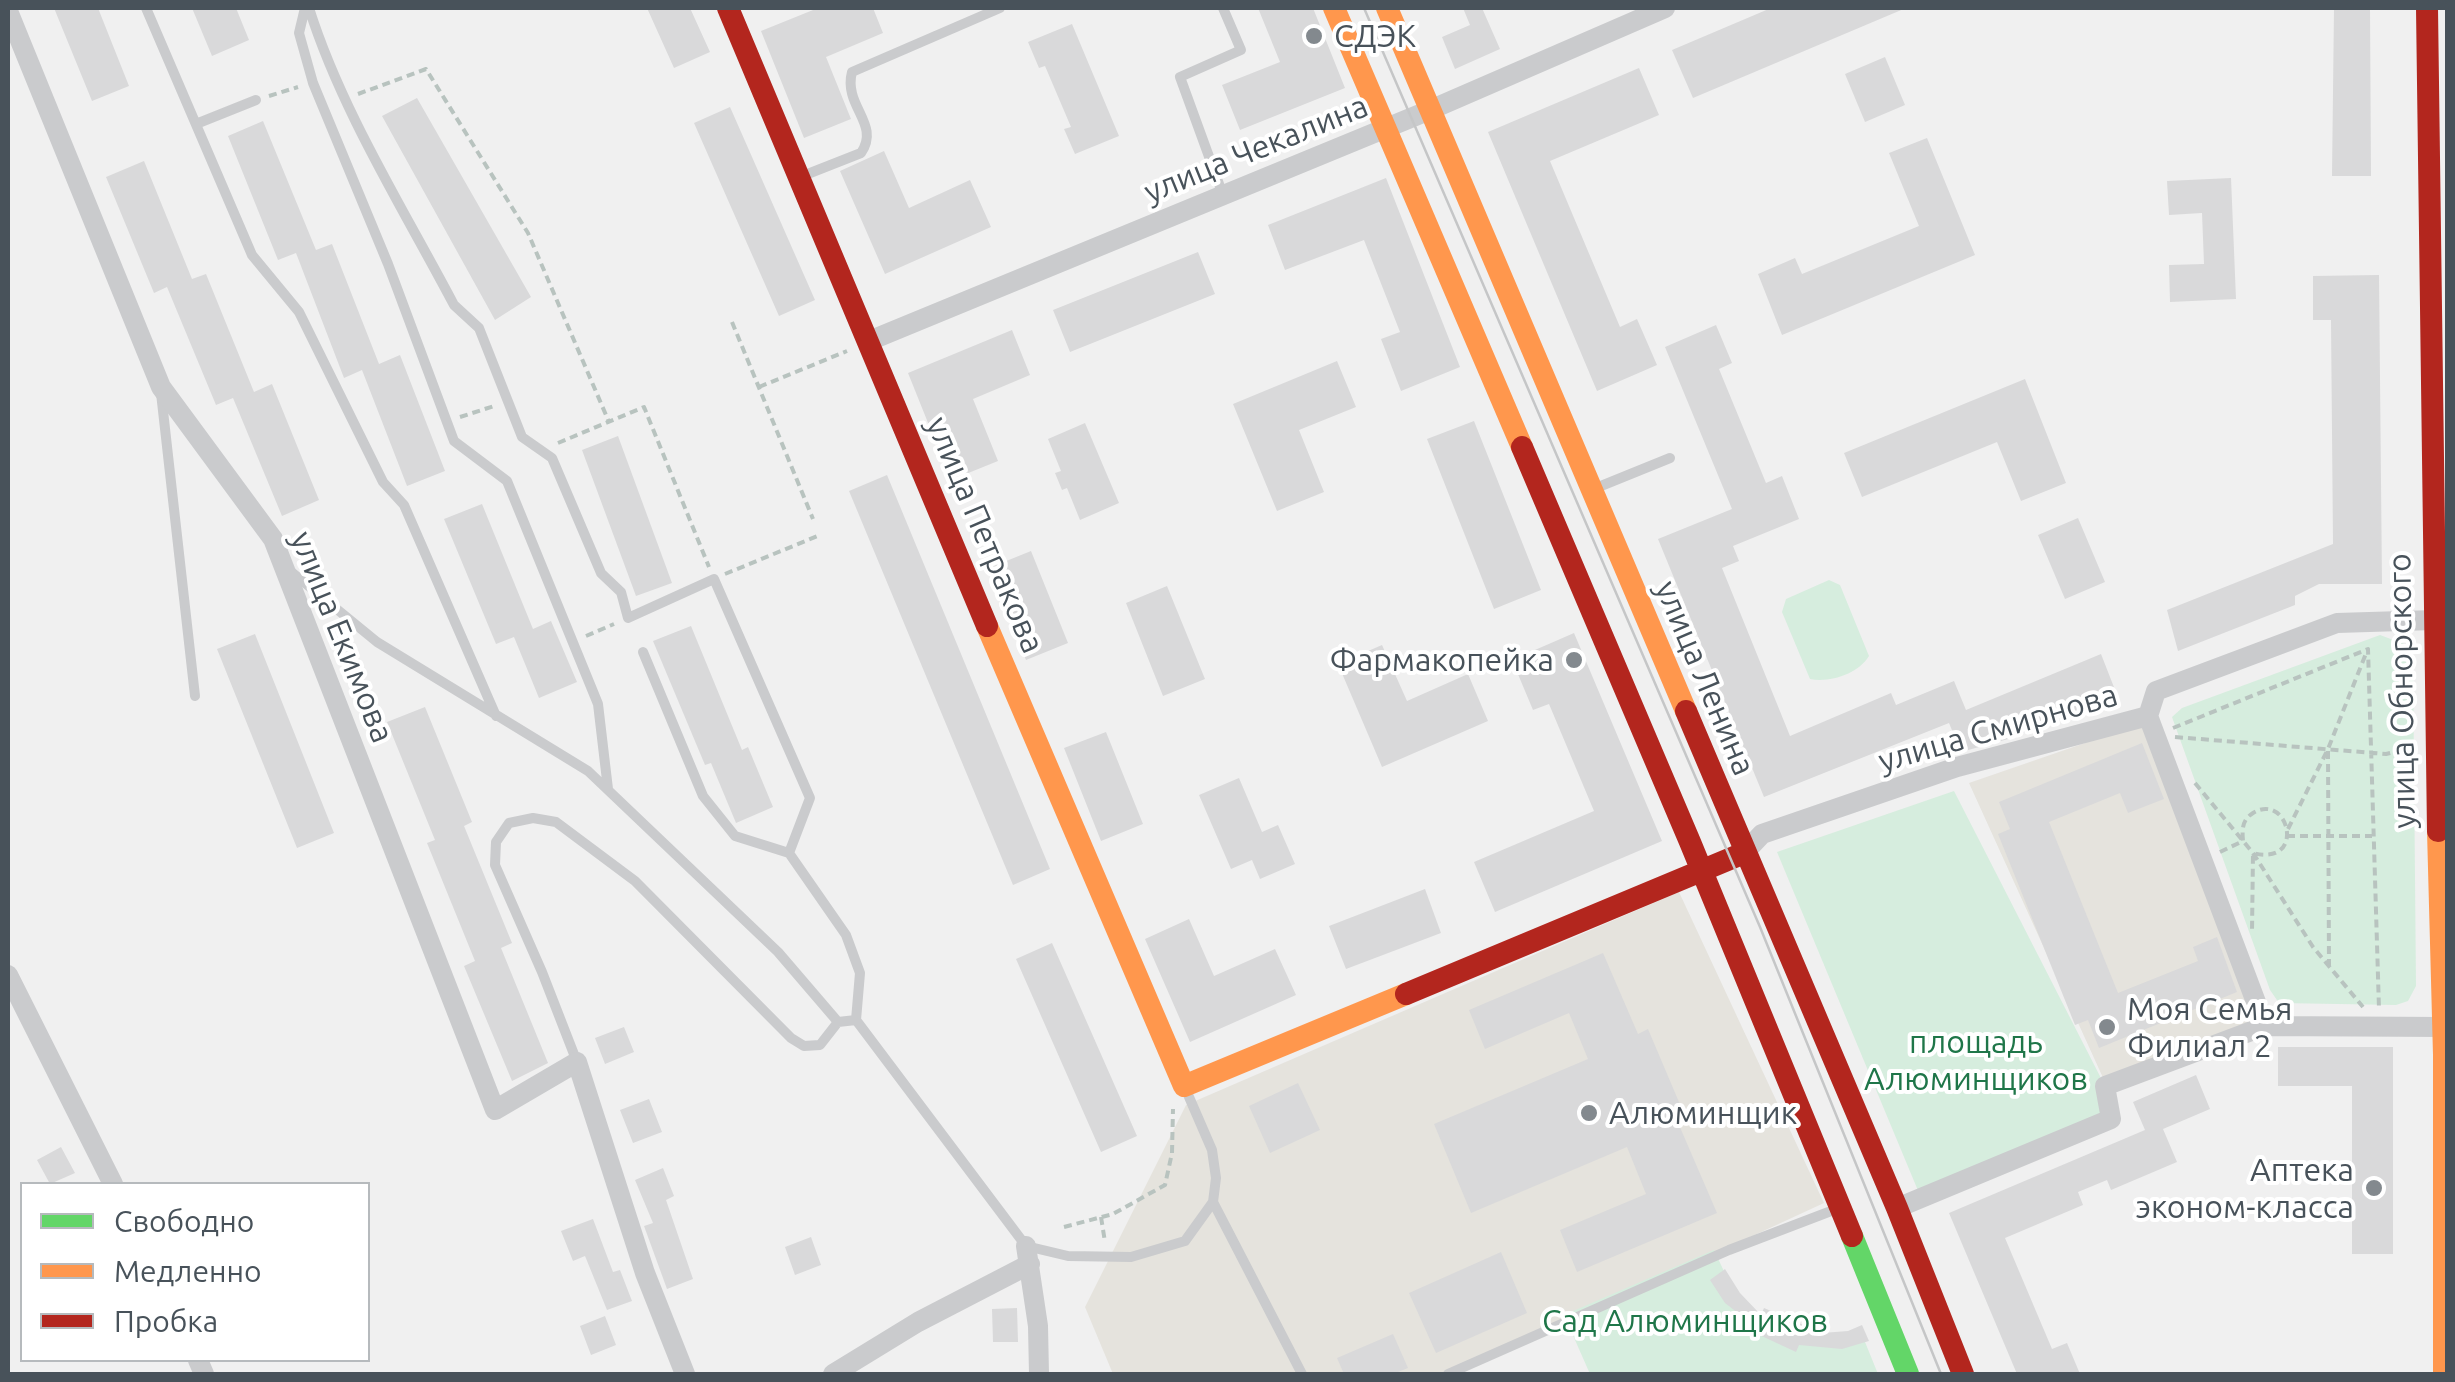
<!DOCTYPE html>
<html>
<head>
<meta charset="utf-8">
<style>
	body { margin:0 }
	#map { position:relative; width:2455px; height:1382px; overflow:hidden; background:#f0f0f0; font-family:Ubuntu,sans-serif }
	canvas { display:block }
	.frame { position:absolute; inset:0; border:10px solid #48525a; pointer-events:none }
	.legend { position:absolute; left:20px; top:1182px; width:350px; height:180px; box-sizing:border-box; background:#fff; border:2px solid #b6babd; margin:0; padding:12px 18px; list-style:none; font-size:30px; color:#48525a }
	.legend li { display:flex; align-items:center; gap:20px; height:50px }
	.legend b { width:50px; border:2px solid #b6babd }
</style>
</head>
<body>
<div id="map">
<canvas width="2455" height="1382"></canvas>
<div class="frame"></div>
<ul class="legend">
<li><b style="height:12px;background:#63d668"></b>Свободно</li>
<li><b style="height:12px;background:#ff974d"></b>Медленно</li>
<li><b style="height:12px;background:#b3261e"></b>Пробка</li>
</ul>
</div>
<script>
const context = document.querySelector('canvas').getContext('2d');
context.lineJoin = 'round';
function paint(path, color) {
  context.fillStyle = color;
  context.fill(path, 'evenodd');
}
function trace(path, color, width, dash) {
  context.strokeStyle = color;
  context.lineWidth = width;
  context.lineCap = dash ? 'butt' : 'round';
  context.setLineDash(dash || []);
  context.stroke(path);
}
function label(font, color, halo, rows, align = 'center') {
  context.font = font + ' Ubuntu,sans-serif';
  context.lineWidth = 8;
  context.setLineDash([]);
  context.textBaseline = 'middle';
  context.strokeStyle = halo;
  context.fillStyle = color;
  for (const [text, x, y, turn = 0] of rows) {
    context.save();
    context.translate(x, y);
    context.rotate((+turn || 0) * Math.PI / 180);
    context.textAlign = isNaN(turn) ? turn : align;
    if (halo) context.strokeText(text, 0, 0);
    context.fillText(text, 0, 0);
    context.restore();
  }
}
paint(new Path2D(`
	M2143 723 2263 1017 2104 1080 1969 783Z
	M1679 892 1824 1203 1454 1374H1113L1085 1307 1186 1105Z`), '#e5e3dd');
paint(new Path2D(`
	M1829 580 1840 585 1869 656C1858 674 1830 683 1810 679L1782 612 1786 599Z
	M2380 635 2404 644 2413 659 2416 986 2408 1001 2396 1005 2279 1003 2270 990 2172 717 2182 708Z
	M1954 791 2105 1086 2111 1119 1919 1193 1777 852Z
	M1714 1250 1737 1299 1800 1339 1863 1337 1878 1374H1590L1564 1315Z`), '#d6edde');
paint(new Path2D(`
	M54 8H98L129 86 92 101Z
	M192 8H236L249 40 212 56Z
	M647 8H690L710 52 674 68Z
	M818 8H873L883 33 826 57 851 119 804 138 761 31Z
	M1258 8H1313L1345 88 1240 130 1222 85 1280 62Z
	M1463 8H1482L1500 49 1455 69 1442 37 1470 25Z
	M1771 8H1906L1693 98 1672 50Z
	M2334 8H2370L2371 176H2332Z
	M1072 24 1119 136 1075 154 1064 129 1071 127 1045 66 1039 68 1028 42Z
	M1885 57 1905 105 1865 122 1845 74Z
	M1639 68 1659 115 1550 161 1620 327 1637 319 1657 365 1597 391 1488 132Z
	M417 98 531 297 495 320 382 116Z
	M730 107 815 300 779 316 694 123Z
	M263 121 316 250 332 244 379 364 400 355 445 471 407 486 362 370 344 378 296 253 278 260 228 136Z
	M1927 138 1975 255 1782 335 1758 274 1795 258 1802 274 1919 226 1889 153Z
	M884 151 909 208 970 180 991 227 885 274 840 171Z
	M144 161 192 279 206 274 254 392 272 384 319 500 282 516 233 398 216 405 167 287 154 293 106 177Z
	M1386 178 1460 367 1401 391 1381 339 1400 332 1364 240 1285 270 1268 225Z
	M2231 178 2236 299 2170 302 2169 265 2204 264 2202 213 2169 215 2167 181Z
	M1198 252 1215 294 1070 352 1053 310Z
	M2379 275 2382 584H2319L2295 596V605L2178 651 2167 610 2333 544 2331 320H2313V276Z
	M1716 325 1732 363 1719 369 1766 483 1782 476 1799 519 1733 546 1739 561 1722 568 1790 736 1891 693 1896 705 1954 681 1966 710 2101 654 2117 695 2008 739 1961 752 1949 723 1764 797 1658 539 1732 509 1665 347Z
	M1012 330 1030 375 973 399 998 461 951 480 908 373Z
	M1337 361 1356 407 1299 430 1324 492 1277 511 1233 404Z
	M2025 379 2066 483 2021 501 1997 442 1862 497 1844 453Z
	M1474 421 1541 590 1494 609 1427 439Z
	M1085 423 1119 503 1080 520 1067 488 1062 490 1055 473 1061 471 1048 439Z
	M618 436 672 583 636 596 582 450Z
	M887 475 1050 869 1013 885 849 491Z
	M482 504 533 629 551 621 577 682 539 698 514 637 496 644 444 519Z
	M2078 518 2105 582 2065 599 2038 535Z
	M1031 551 1068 643 1026 660 989 568Z
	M1167 586 1205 679 1163 696 1126 603Z
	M691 626 742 750 748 747 773 807 736 823 711 763 705 765 653 641Z
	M1574 633 1662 841 1495 912 1474 862 1594 811 1549 704 1533 710 1512 660Z
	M255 634 334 833 297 848 217 649Z
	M1382 645 1407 701 1468 674 1488 721 1382 767 1338 664Z
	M425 707 472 822 464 826 512 943 501 948 548 1063 512 1081 464 966 475 961 427 843 435 840 387 722Z
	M1106 732 1143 824 1101 841 1064 748Z
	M2142 743 2164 799 2128 813 2120 793 2049 822 2118 993 2198 961 2193 947 2217 937 2237 992 2099 1048 2088 1020 2075 1025 1998 834 2010 829 1999 802Z
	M1239 778 1262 832 1278 825 1295 864 1260 879 1252 860 1231 869 1199 795Z
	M1425 889 1441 933 1346 969 1329 926Z
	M1189 919 1214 976 1275 949 1296 995 1190 1042 1145 939Z
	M1052 943 1137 1136 1101 1152 1016 959Z
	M1603 953 1638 1034 1648 1029 1687 1121 1679 1125 1717 1213 1577 1272 1560 1230 1646 1194 1627 1147 1471 1213 1434 1124 1588 1059 1569 1013 1485 1049 1469 1010Z
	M624 1027 634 1052 605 1064 595 1038Z
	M2278 1047H2393V1254H2352V1086H2278Z
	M2196 1075 2210 1109 2163 1129 2177 1162 2111 1190 2107 1180 2078 1192 2083 1205 2005 1238 2052 1349 2067 1343 2080 1374H2017L1949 1213 2145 1130 2133 1102Z
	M1298 1083 1320 1130 1270 1153 1249 1106Z
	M649 1099 662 1132 633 1143 620 1110Z
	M61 1147 75 1173 50 1184 37 1160Z
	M663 1168 674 1196 666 1200 693 1279 667 1289 644 1226 653 1223 635 1180Z
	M593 1219 613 1272 620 1270 632 1301 607 1310 585 1256 573 1261 561 1231Z
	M811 1237 821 1265 795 1275 785 1247Z
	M1501 1252 1527 1313 1436 1353 1409 1293Z
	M1725 1269 1740 1293 1761 1315 1764 1308 1822 1333 1848 1331 1862 1325 1869 1341 1842 1349 1799 1345 1796 1352 1753 1332 1756 1327 1725 1303 1710 1280Z
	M1017 1308 1018 1342H993L992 1309Z
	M605 1316 616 1345 591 1355 580 1326Z
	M1393 1334 1408 1368 1393 1374H1344L1337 1358Z`), '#d9d9da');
trace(new Path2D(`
	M358 94 426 69 528 233 609 422
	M269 96 298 87
	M732 322 813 519
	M759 387 847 351
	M460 417 494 406
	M558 443 644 407 709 567
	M725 574 820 535
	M586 636 614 624
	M2173 728 2368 649 2379 1009
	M2175 737 2386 754 2414 747
	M2328 751 2329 966
	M2195 783 2253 853 2313 947 2363 1007
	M2288 829 2328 749 2367 651
	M2287 836H2372
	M2220 852 2243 841C2242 829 2242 820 2253 813 2289 791 2307 867 2253 853L2252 932
	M1101 1217 1105 1242
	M1064 1227 1113 1214 1165 1185 1172 1153 1173 1109`), '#b8c3bf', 4, [8, 5]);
trace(new Path2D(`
	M146 8 252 255 299 312 383 482 404 505 496 716
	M305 8 299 33 313 83 388 264 454 441 507 481 598 704 608 789
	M309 8C341 110 404 210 454 305L479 328 522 437 552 458 601 573 621 592 628 618 714 579 810 798 789 853 735 836 703 796 643 652
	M196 124 256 100
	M800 177 861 153C881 124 843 106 852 72L1000 8
	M1223 195 1180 77 1241 50 1223 8
	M161 393 195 696
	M1596 488 1670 458
	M289 570 377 642 588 771 778 952 838 1022 856 1020
	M789 853 846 935 860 973 856 1020 1026 1246 1068 1256 1131 1257 1185 1241 1213 1202 1216 1178 1212 1150 1186 1090
	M577 1062 542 972 495 865 496 842 509 823 533 818 556 822 635 881 791 1038 804 1046 820 1045 838 1022
	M1213 1202 1302 1374
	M1448 1374 1729 1250 1839 1208`), '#cacbcd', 10);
trace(new Path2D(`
	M8 11 161 387 273 539 495 1110 577 1062 645 1273 685 1374
	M869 341 1430 110 1665 8
	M2148 716 2265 1026 2443 1027
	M1744 853 1762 834 1957 767 2148 716 2156 691 2337 623 2434 620
	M8 975 113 1184
	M1897 1208 2111 1119 2105 1086 2265 1026
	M1026 1246 1038 1326 1039 1374
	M198 1360 204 1374
	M833 1374 918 1322 1030 1264`), '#cacbcd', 20);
trace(new Path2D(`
	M1852 1236 1908 1374`), '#63d668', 22);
trace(new Path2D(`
	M1334 8 1522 447
	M1387 8 1686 711
	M987 626 1184 1086 1406 994
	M2438 831 2444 1055V1374`), '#ff974d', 22);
trace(new Path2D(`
	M728 8 987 626
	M2427 8 2438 831
	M1522 447 1690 842 1852 1236
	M1686 711 1897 1208 1963 1374
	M1406 994 1744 853`), '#b3261e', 22);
trace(new Path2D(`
	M1364 8 1760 927 1941 1374`), '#c5c6c7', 2.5);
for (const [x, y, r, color] of [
	[1314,36,10,"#83898e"],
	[1574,660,10,"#83898e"],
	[2107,1027,10,"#83898e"],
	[1589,1113,10,"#83898e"],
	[2374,1188,10,"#83898e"]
]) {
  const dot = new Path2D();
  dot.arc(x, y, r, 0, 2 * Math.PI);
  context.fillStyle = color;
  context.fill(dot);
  trace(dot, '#fff', 4);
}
label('32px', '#48525a', '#fff', [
	["СДЭК",1334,36],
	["Фармакопейка",1554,660,"right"],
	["Моя Семья",2127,1009],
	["Филиал 2",2127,1046],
	["Алюминщик",1609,1113],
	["Аптека",2354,1170,"right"],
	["эконом-класса",2354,1207,"right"]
], 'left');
label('32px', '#48525a', '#fff', [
	["улица Чекалина",1256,149,-22],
	["улица Петракова",985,535,67],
	["улица Екимова",342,637,68],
	["улица Ленина",1705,678,67],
	["улица Обнорского",2402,691,-91],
	["улица Смирнова",1998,728,-16]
]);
label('32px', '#1f7649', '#fff', [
	["площадь",1976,1042],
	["Алюминщиков",1976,1079],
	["Сад Алюминщиков",1685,1321]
]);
</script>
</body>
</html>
